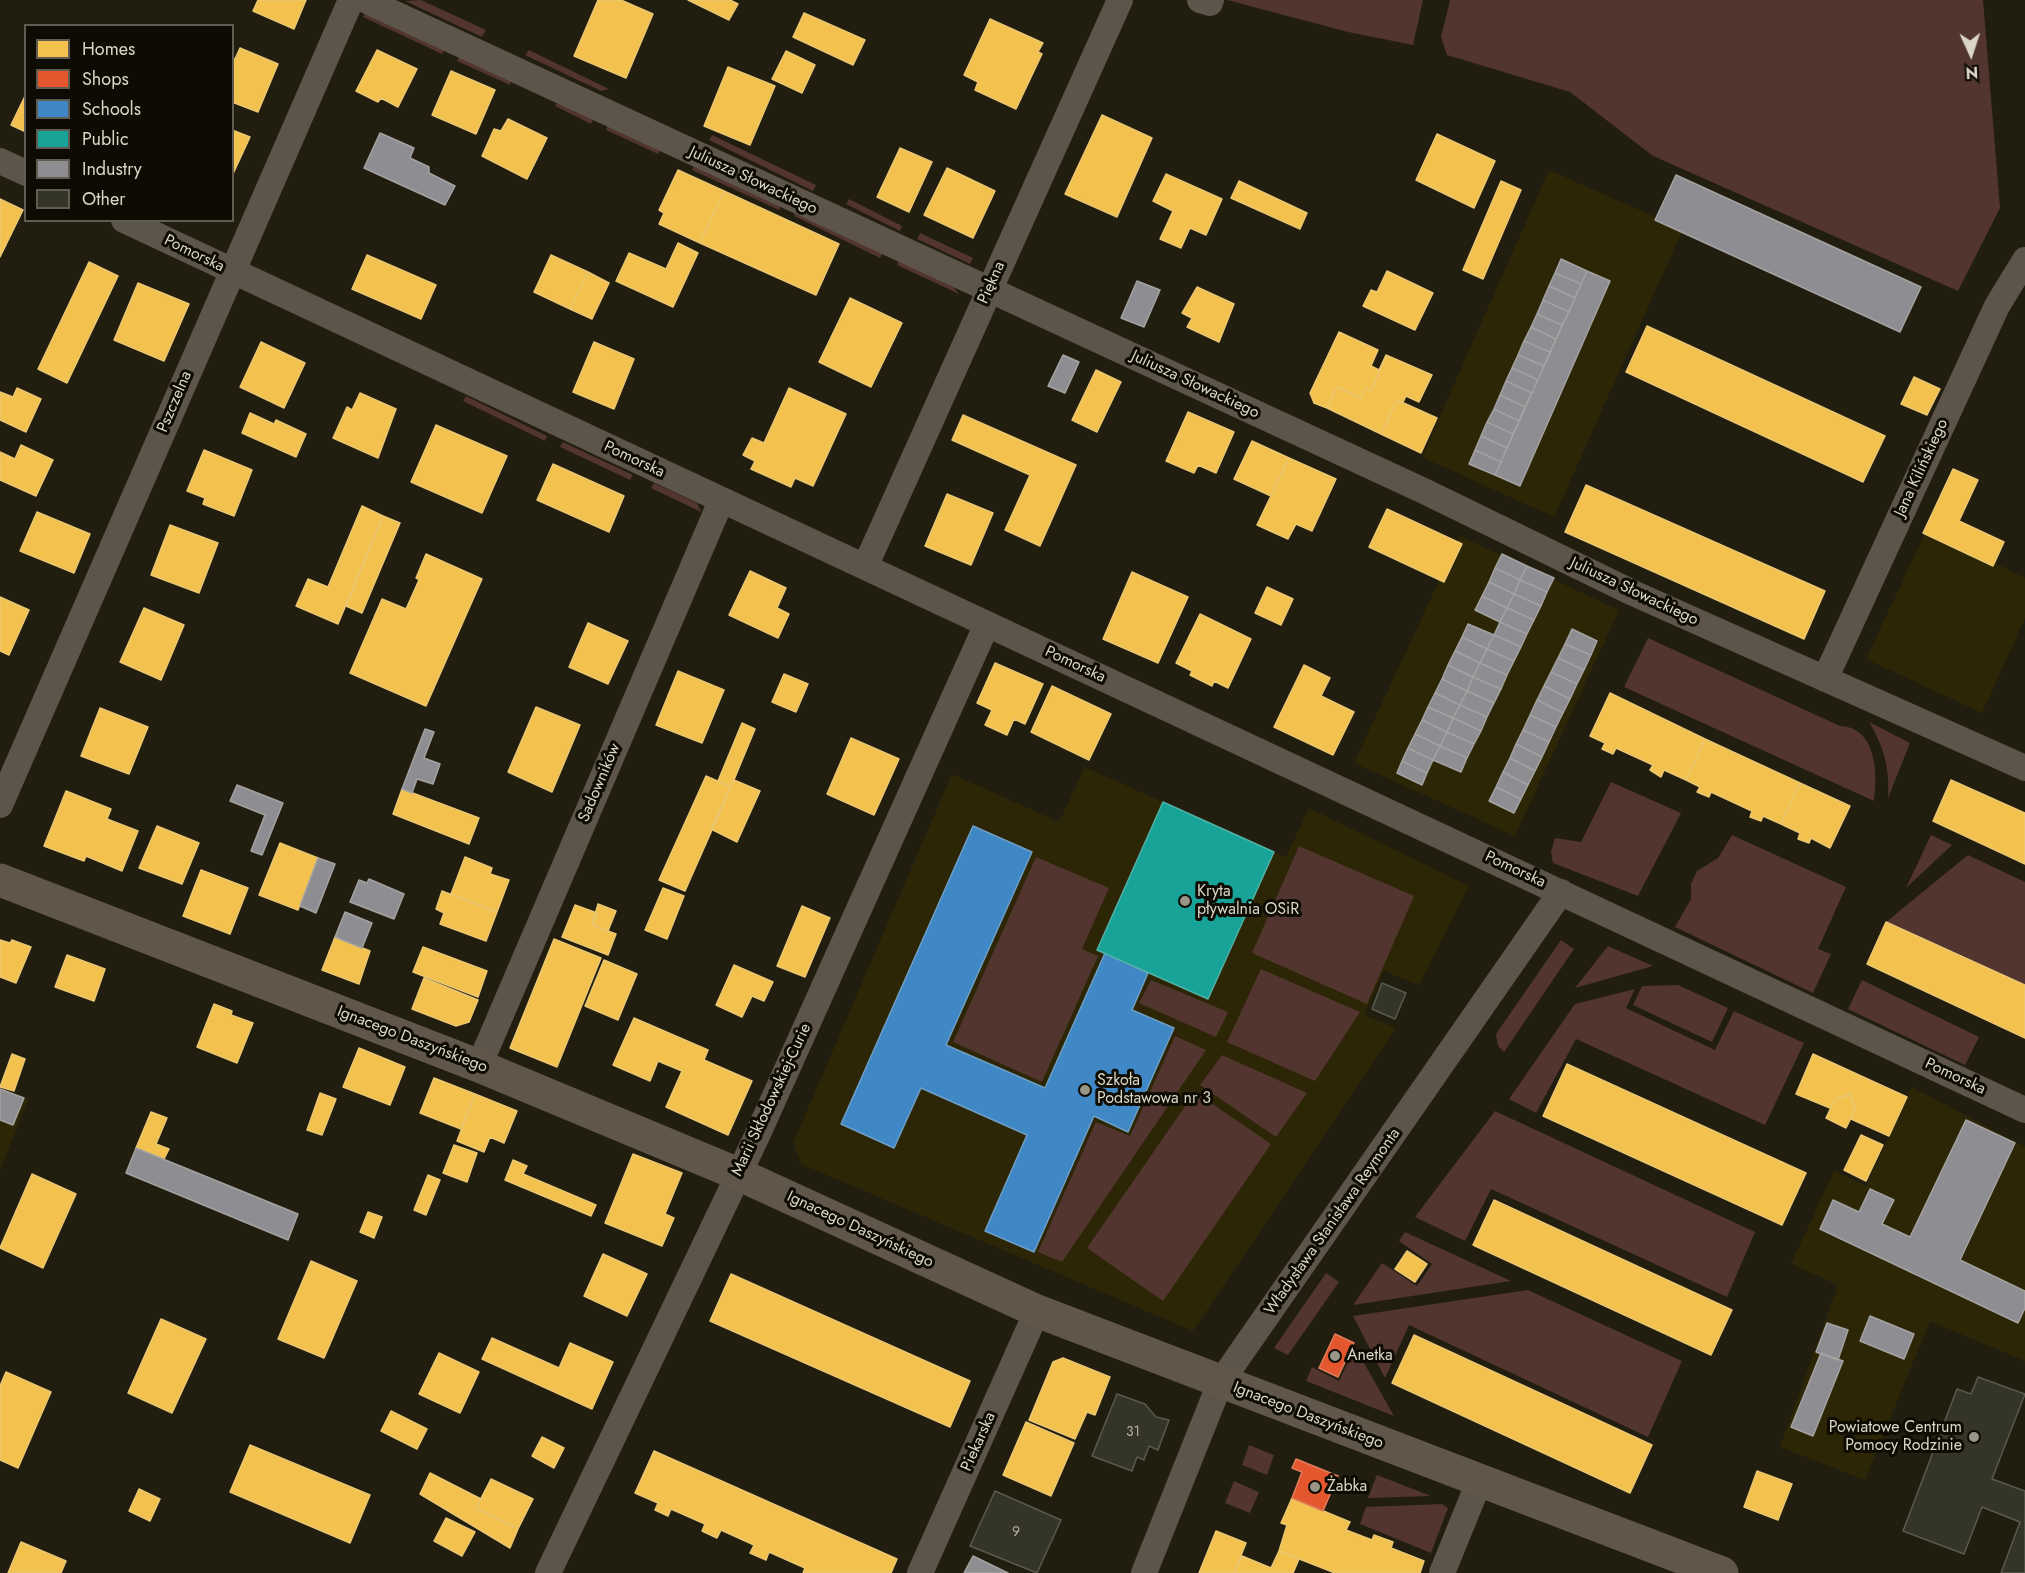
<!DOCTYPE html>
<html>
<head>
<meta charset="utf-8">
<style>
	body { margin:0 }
	#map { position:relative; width:2025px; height:1573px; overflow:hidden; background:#211d0f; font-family:Jost,sans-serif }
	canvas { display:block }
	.legend { position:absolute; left:24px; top:24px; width:210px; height:198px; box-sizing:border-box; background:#0e0b03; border:2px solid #605c51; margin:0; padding:8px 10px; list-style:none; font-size:18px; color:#dad6c7 }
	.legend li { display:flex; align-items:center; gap:12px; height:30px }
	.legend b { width:30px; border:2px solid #605c51 }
	.north { position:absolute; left:1941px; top:24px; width:60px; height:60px; -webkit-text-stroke:4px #0e0b03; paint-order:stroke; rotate:177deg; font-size:16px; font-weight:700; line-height:24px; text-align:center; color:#dad6c7 }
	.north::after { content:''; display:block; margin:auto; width:21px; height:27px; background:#dad6c7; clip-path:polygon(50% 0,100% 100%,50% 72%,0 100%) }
</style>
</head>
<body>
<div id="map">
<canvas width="2025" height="1573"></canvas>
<ul class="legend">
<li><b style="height:16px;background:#f2c14e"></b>Homes</li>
<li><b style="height:16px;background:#e4572e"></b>Shops</li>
<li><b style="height:16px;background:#3f88c5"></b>Schools</li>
<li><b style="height:16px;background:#17a398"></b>Public</li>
<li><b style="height:16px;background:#8d8d92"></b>Industry</li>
<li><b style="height:16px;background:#343528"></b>Other</li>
</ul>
<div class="north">N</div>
</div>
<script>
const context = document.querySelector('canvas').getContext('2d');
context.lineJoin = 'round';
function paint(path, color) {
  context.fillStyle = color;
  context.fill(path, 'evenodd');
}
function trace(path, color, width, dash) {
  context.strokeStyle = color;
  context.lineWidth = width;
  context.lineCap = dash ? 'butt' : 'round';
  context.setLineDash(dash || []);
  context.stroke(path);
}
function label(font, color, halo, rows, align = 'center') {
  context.font = font + ' Jost,sans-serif';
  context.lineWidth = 6;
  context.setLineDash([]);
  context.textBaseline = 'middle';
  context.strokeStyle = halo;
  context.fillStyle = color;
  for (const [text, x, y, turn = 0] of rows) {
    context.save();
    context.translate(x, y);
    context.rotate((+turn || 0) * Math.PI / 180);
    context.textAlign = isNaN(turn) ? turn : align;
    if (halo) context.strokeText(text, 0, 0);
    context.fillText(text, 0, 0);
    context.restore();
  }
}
paint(new Path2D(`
	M1549 170 1683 229 1554 517 1422 457Z
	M1927 529 2025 578V618L1982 713 1866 659Z
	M1460 536 1619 610 1515 836 1354 763Z
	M1085 767 1286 857 1309 808 1469 886 1419 985 1384 971 1364 1015 1396 1028 1193 1331 801 1164 793 1143 952 774 1059 822Z
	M1912 1087 2025 1147V1361L1930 1321 1865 1480 1780 1447 1838 1285 1791 1264 1834 1171 1866 1186Z
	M24 1098 28 1100 0 1170V1120Z`), '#2d2606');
paint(new Path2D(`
	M421 0 486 30 482 37 405 1Z
	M1227 0H1423L1413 45 1348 32Z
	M1450 0H1983L2000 208 1958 291 1653 156 1570 92 1447 55 1441 37Z
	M366 11 445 48 442 54 363 17Z
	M529 50 609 89 601 91 525 55Z
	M460 55 512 79 510 85 457 61Z
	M558 100 594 118 591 124 555 106Z
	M608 125 661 149 658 154 606 130Z
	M712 135 816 185 813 191 709 140Z
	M695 164 782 204 779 210 692 170Z
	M849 199 902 226 900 231 846 204Z
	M796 211 883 252 880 258 794 216Z
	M920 233 973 258 970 264 917 239Z
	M899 260 950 283 959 294 897 265Z
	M466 396 547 436 545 441 463 401Z
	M563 442 633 475 630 480 560 447Z
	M654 483 697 503 701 512 651 488Z
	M1648 638 1840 726C1876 727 1878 773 1874 801L1624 687Z
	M1869 722 1910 743 1888 798C1890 769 1884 747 1869 722Z
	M1611 782 1681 813 1638 896 1553 863 1551 852 1555 838 1581 842Z
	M1732 835 1846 887 1818 949 1831 954 1813 993 1675 927 1691 899V884L1697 871 1718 858Z
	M1931 835 1952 845 1906 888Z
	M1299 846 1414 896 1367 1004 1252 953Z
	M1968 855 2025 882V985L1886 922Z
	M1036 857 1109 888 1082 949 1098 956 1042 1082 953 1042Z
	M1561 940 1574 949 1504 1052 1498 1046 1496 1034Z
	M1608 946 1653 966 1575 988Z
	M1261 969 1360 1012 1315 1081 1227 1042Z
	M1151 980 1228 1012 1216 1037 1139 1003Z
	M1862 980 1979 1037 1965 1065 1848 1009Z
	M1678 985 1728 1008 1712 1042 1633 1005 1642 986Z
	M1635 989 1626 1008 1715 1050 1734 1011 1804 1043 1765 1125 1576 1039 1536 1113 1509 1099 1575 1004Z
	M1175 1036 1206 1050 1062 1262 1038 1252 1096 1122 1130 1136Z
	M1222 1055 1307 1093 1276 1137 1200 1085Z
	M1195 1092 1271 1144 1163 1301 1087 1248Z
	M1495 1111 1755 1232 1727 1297 1491 1189 1465 1241 1415 1217Z
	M1405 1232 1511 1281 1353 1305 1382 1263 1417 1286 1432 1264 1399 1241Z
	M1326 1273 1339 1282 1288 1355 1274 1348Z
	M1528 1290 1682 1361 1648 1437 1409 1325 1385 1378 1353 1316Z
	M1355 1347 1394 1416 1306 1381 1312 1367 1339 1381Z
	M1249 1445 1274 1455 1267 1475 1242 1465Z
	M1377 1475 1431 1496 1368 1498Z
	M1234 1481 1259 1492 1250 1513 1225 1503Z
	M1442 1504 1448 1508 1431 1553 1360 1524 1366 1507Z`), '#51352e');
const homes = new Path2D(`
	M258 0H306L294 29 253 11Z
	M598 0H621L653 14 626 78 574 56Z
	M688 0H730L738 4 729 20Z
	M804 13 865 40 853 65 793 37Z
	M990 19 1043 43 1038 52 1042 54 1016 109 975 90 978 82 964 75Z
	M240 48 278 64 258 112 232 102V58L235 59Z
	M377 50 417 69 398 107 381 98 378 102 356 91Z
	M786 51 815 65 802 93 772 79Z
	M728 67 775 86 750 145 704 126Z
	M451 71 495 90 476 134 432 115Z
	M26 94V132L11 125Z
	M1102 115 1152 138 1117 217 1065 194Z
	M508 119 547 138 527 179 482 156 494 129 501 131Z
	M232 130 250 137 232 176Z
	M1437 134 1495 161 1474 208 1416 180Z
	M900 148 932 162 909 212 877 197Z
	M947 168 995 191 973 238 924 215Z
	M678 170 724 191 700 243 659 224 664 213 659 210Z
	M1166 174 1222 199 1206 235 1190 228 1181 248 1160 239 1173 211 1153 201Z
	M1239 181 1307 213 1300 229 1231 198Z
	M1501 181 1521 190 1483 279 1463 270Z
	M724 191 839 244 816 295 700 243Z
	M0 199 23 210 0 257Z
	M678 243 698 253 673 307 616 281 629 253 666 269Z
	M367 255 436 285 421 319 352 289Z
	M551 255 588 272 570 309 534 292Z
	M89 262 118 276 67 383 38 369Z
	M1387 271 1433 293 1415 330 1363 306 1371 290 1377 292Z
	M588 272 609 283 592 319 570 309Z
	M138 283 189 304 164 361 114 340Z
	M1197 287 1234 304 1219 342 1187 327 1192 318 1182 313Z
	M850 298 902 323 871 387 819 362Z
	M1647 326 1885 436 1863 482 1626 372Z
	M1339 332 1378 350 1371 366 1379 370 1386 355 1371 391 1365 388 1361 398 1337 387 1327 408 1314 403 1310 393Z
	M261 342 305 363 284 408 240 387Z
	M594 342 634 359 614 409 573 392Z
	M1386 355 1432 375 1419 402 1406 396 1403 402 1397 400 1381 434 1327 408 1337 387 1361 398 1365 388 1371 391Z
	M1096 370 1121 382 1097 432 1072 420Z
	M1914 377 1940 389 1927 415 1901 404Z
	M17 388 41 399 26 432 0 420V392L13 397Z
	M789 388 846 414 813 486 795 478 791 487 751 469 755 461 743 455 752 438 764 443Z
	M360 393 396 409 378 458 333 438 347 407 352 410Z
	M1397 400 1437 418 1421 453 1381 434Z
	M1188 412 1234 432 1216 473 1198 465 1194 473 1166 461Z
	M250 413 274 424 276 420 306 434 296 457 242 433Z
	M963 415 1076 465 1040 546 1005 530 1030 475 952 440Z
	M436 425 507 456 482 513 411 482Z
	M1252 441 1289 458 1271 496 1234 479Z
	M21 445 53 460 36 496 0 480V452L15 459Z
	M204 450 252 470 234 516 203 504 205 498 187 491Z
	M1289 458 1336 479 1312 531 1296 524 1288 539 1257 525Z
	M553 464 624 496 609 532 537 500Z
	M1953 469 1978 480 1959 521 2004 542 1993 566 1923 533Z
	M1586 485 1825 591 1804 639 1565 532Z
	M947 494 993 513 971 565 925 546Z
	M362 506 383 516 338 624 296 606 308 579 328 587Z
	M1387 509 1462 544 1444 582 1369 547Z
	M37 512 90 534 74 573 20 551Z
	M383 516 400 523 362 613 346 606Z
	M170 525 218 543 199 593 151 575Z
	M426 554 482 579 426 706 350 673 382 599 406 609 419 580 416 578Z
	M750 571 786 588 777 608 789 614 778 638 729 615Z
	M1132 572 1188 597 1158 663 1103 639Z
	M1267 587 1293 599 1281 625 1255 613Z
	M0 597 29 610 9 655 0 651Z
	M144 608 184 625 161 680 120 662Z
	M1200 614 1251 639 1228 688 1214 681 1212 686 1190 675 1192 671 1176 663Z
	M588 623 628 641 608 684 569 667Z
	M995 663 1043 684 1025 724 1014 719 1007 735 985 725 992 710 977 703Z
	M1304 665 1330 678 1321 696 1354 712 1333 755 1274 727Z
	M678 671 724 690 702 743 656 725Z
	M784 674 808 684 796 712 772 702Z
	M1052 686 1111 714 1089 760 1031 732Z
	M1610 693 1705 739 1686 780 1664 770 1661 777 1650 770 1653 765 1616 748 1613 754 1602 749 1605 743 1590 736Z
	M536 707 580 725 552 792 508 772Z
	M100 708 148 727 129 774 81 756Z
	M742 723 755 729 731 787 718 781Z
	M851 738 899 759 874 815 827 794Z
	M1705 739 1800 783 1781 824 1763 816 1761 821 1750 817 1752 811 1711 792 1709 797 1697 792 1700 787 1686 780Z
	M706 776 731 787 685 891 659 880Z
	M734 780 760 791 737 842 711 829Z
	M1951 780 2025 813V864L1933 821Z
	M1800 783 1850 806 1830 848 1811 838 1809 843 1798 839 1800 833 1781 824Z
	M402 789 479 818 469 844 393 814Z
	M66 791 111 809 107 819 138 831 122 871 86 856 84 861 44 846Z
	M157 826 199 843 182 884 139 868Z
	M280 843 318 858 298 910 259 895Z
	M465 857 492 868 490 874 509 880 497 912 451 894Z
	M201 870 248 888 230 934 183 916Z
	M663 888 684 896 667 939 645 930Z
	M442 891 497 912 486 941 440 924 444 913 436 909Z
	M598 904 616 911 608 931 592 925Z
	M575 905 597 913 592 925 616 934 608 955 562 937Z
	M802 906 830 918 805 977 777 966Z
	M1886 922 2025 985V1038L1867 964Z
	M335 937 370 951 359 984 322 970Z
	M554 939 601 958 557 1067 510 1048Z
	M0 940 10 943 12 940 31 947 16 983 0 977Z
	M423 947 487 971 478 997 413 972Z
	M67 955 105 969 94 1001 55 987Z
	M604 960 637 974 618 1020 585 1006Z
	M734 965 773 982 764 1001 752 996 742 1017 716 1005Z
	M424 978 478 1000 469 1022 456 1026 412 1009Z
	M214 1004 232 1011 231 1015 253 1023 237 1063 197 1047Z
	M634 1018 708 1050 704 1060 752 1081 728 1135 666 1107 682 1071 658 1061 650 1081 613 1065Z
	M359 1048 405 1067 390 1105 343 1087Z
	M12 1054 25 1059 14 1091 0 1087Z
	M1813 1054 1907 1097 1889 1136 1851 1119 1855 1110 1850 1094 1835 1099 1830 1108 1796 1094Z
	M1567 1064 1806 1173 1782 1225 1543 1116Z
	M434 1078 475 1094 461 1129 420 1113Z
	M320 1093 336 1099 322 1135 307 1130Z
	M475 1094 517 1111 504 1143 490 1137 484 1152 457 1141Z
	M1850 1095 1855 1110 1846 1128 1826 1118 1835 1099Z
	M151 1112 167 1118 156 1144 169 1149 164 1159 136 1148Z
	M1861 1135 1883 1145 1866 1181 1844 1170Z
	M454 1145 477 1153 467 1182 443 1173Z
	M633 1154 682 1173 665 1214 674 1218 662 1246 605 1223Z
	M513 1160 527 1166 523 1174 596 1205 591 1216 505 1180Z
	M32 1174 76 1194 43 1268 0 1248Z
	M428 1175 440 1180 426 1215 414 1210Z
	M1494 1200 1732 1310 1711 1355 1473 1245Z
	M368 1212 382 1217 374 1238 360 1232Z
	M1407 1251 1427 1264 1415 1282 1395 1269Z
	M603 1254 647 1274 627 1316 584 1296Z
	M311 1261 357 1281 324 1358 278 1339Z
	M731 1274 970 1381 950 1427 710 1321Z
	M161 1319 206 1339 172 1413 128 1393Z
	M1414 1335 1652 1445 1630 1493 1392 1383Z
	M492 1338 559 1368 570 1343 613 1362 592 1409 482 1359Z
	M439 1353 479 1372 460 1413 419 1394Z
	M1063 1358 1110 1377 1095 1415 1087 1412 1075 1439 1029 1420 1053 1362Z
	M6 1372 51 1392 18 1468 0 1460V1386Z
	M391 1411 427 1429 417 1449 381 1431Z
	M1026 1422 1074 1443 1051 1496 1003 1475Z
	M542 1437 564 1448 554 1468 532 1456Z
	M250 1445 370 1495 350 1543 230 1492Z
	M654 1451 897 1559 891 1573H803L805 1568 769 1552 766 1560 750 1553 754 1545 721 1530 717 1538 702 1531 705 1524 671 1509 668 1516 655 1510 658 1503 635 1493Z
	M1757 1471 1792 1484 1778 1520 1744 1507Z
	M430 1473 481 1499 476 1508 518 1529 510 1548 420 1494Z
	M491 1479 533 1499 518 1529 476 1508Z
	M139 1489 160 1499 150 1521 129 1511Z
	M1292 1498 1350 1522 1346 1530 1372 1540 1374 1535 1393 1542 1391 1548 1424 1561 1420 1573H1335L1279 1551 1287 1525 1281 1523Z
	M446 1518 475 1532 462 1556 434 1541Z
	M1216 1531 1246 1543 1234 1573H1199Z
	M21 1542 66 1561 61 1573H8Z
	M1279 1551 1299 1559 1293 1573H1234L1242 1556 1271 1568Z`);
paint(homes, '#f2c14e');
trace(homes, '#ebc772', 1.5);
const shops = new Path2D(`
	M1335 1334 1354 1343 1338 1377 1319 1368Z
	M1296 1459 1338 1476 1323 1511 1292 1498 1302 1472 1292 1468Z`);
paint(shops, '#e4572e');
trace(shops, '#e17d5c', 1.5);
const schools = new Path2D(`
	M973 826 1032 852 946 1045 1045 1088 1105 953 1148 973 1132 1010 1174 1028 1128 1132 1094 1116 1034 1252 985 1231 1027 1135 921 1088 894 1148 841 1124Z`);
paint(schools, '#3f88c5');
trace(schools, '#6e9fc6', 1.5);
const public = new Path2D(`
	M1163 802 1274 852 1208 999 1097 950Z`);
paint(public, '#17a398');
trace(public, '#52b2a6', 1.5);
const industry = new Path2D(`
	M380 133 414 148 410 158 429 167V173L455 186 445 205 364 168Z
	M1676 175 1921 287 1900 332 1655 220Z
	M1561 259 1587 271 1581 284 1555 273Z
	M1587 271 1610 281 1520 486 1495 475Z
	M1555 273 1581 284 1575 298 1549 286Z
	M1137 281 1160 290 1144 327 1121 318Z
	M1549 286 1575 298 1569 312 1543 300Z
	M1543 300 1569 312 1562 325 1537 314Z
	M1537 314 1562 325 1556 339 1531 327Z
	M1531 327 1556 339 1550 352 1524 341Z
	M1524 341 1550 352 1544 366 1518 355Z
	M1063 355 1079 362 1065 393 1048 386Z
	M1518 355 1544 366 1538 380 1512 368Z
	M1512 368 1538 380 1532 393 1506 381Z
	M1506 381 1532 393 1525 407 1500 395Z
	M1500 395 1525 407 1519 421 1494 409Z
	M1494 409 1519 421 1513 434 1487 422Z
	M1487 422 1513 434 1507 448 1481 436Z
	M1481 436 1507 448 1501 462 1475 450Z
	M1475 450 1501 462 1495 475 1469 464Z
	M1502 554 1527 566 1520 580 1495 568Z
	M1527 566 1554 578 1547 592 1520 580Z
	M1495 568 1520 580 1514 594 1489 582Z
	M1520 580 1547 592 1541 606 1514 594Z
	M1489 582 1514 594 1507 608 1482 596Z
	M1514 594 1541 606 1534 620 1507 608Z
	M1482 596 1507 608 1500 622 1475 610Z
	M1507 608 1534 620 1527 634 1500 622Z
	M1500 622 1527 634 1521 647 1494 635Z
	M1468 624 1494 635 1487 649 1462 637Z
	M1572 629 1597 641 1591 655 1565 644Z
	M1494 635 1521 647 1514 661 1487 649Z
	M1462 637 1487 649 1480 663 1455 651Z
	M1565 644 1591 655 1584 670 1558 658Z
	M1487 649 1514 661 1507 675 1480 663Z
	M1455 651 1480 663 1473 677 1448 665Z
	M1558 658 1584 670 1577 684 1551 672Z
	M1480 663 1507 675 1501 689 1473 677Z
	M1448 665 1473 677 1467 691 1442 679Z
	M1551 672 1577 684 1570 699 1544 686Z
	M1473 677 1501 689 1494 703 1467 691Z
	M1442 679 1467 691 1460 705 1435 693Z
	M1544 686 1570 699 1563 713 1537 700Z
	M1467 691 1494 703 1487 717 1460 705Z
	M1435 693 1460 705 1453 718 1428 707Z
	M1537 700 1563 713 1556 727 1530 715Z
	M1460 705 1487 717 1481 731 1453 718Z
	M1428 707 1453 718 1447 732 1422 720Z
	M1530 715 1556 727 1549 742 1523 730Z
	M1453 718 1481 731 1474 744 1447 732Z
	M1422 720 1447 732 1440 746 1415 734Z
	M425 729 434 732 424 758 440 764 433 784 417 779 412 793 402 789Z
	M1523 730 1549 742 1542 757 1516 744Z
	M1447 732 1474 744 1467 758 1440 746Z
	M1415 734 1440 746 1433 760 1408 748Z
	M1516 744 1542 757 1535 771 1510 758Z
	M1440 746 1467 758 1461 772 1433 760Z
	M1408 748 1433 760 1427 773 1402 761Z
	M1510 758 1535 771 1528 785 1503 772Z
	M1402 761 1427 773 1422 785 1397 773Z
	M1503 772 1528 785 1521 799 1496 787Z
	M237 785 283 803 262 855 251 851 265 815 230 801Z
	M1496 787 1521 799 1514 813 1489 801Z
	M318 858 335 864 316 913 300 906Z
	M369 879 404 894 394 919 350 902 359 880 367 883Z
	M345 912 372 923 362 948 335 937Z
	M0 1089 24 1098 13 1125 0 1120Z
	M1966 1120 2015 1143 1960 1260 2025 1291V1308L2018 1323 1820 1229 1833 1200 1859 1212 1870 1189 1894 1200 1882 1224 1910 1237Z
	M136 1148 298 1214 288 1240 126 1173Z
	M1870 1316 1914 1334 1904 1359 1860 1341Z
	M1827 1323 1848 1330 1838 1360 1816 1352Z
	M1821 1353 1843 1361 1813 1436 1791 1427Z
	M973 1556 1008 1573H964Z`);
paint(industry, '#8d8d92');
trace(industry, '#a4a3a2', 1.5);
const building = new Path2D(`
	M1382 983 1406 993 1395 1019 1372 1009Z
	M1978 1377 2025 1394 1992 1479 2025 1491V1573H2001L2020 1522 1982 1507 1964 1554 1903 1531 1957 1389 1971 1394Z
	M1117 1394 1145 1404 1156 1417 1169 1420 1158 1450 1149 1446 1144 1460 1137 1457 1132 1471 1092 1456Z
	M995 1491 1061 1520 1037 1573 970 1546Z`);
paint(building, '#343528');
trace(building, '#595a4e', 1.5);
trace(new Path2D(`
	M365 0 1426 492 1633 593 2025 768
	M1200 0 1210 3 1211 0
	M0 161 26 173
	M124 220 2025 1110
	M865 567 1120 0
	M1825 679 1997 306 2025 260
	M0 805 351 0
	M479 1066 721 501
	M548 1573 757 1136 987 624
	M920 1573 1037 1311
	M1144 1573 1220 1383 1561 892
	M1442 1573 1479 1482`), '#5d544a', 26);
trace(new Path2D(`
	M0 880 479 1066 738 1174 1037 1311 1722 1573`), '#60564a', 33);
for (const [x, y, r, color] of [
	[1185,901,6,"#999587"],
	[1085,1090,6,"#999587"],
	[1335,1356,6,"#999587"],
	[1974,1437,6,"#999587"],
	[1315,1487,6,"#999587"]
]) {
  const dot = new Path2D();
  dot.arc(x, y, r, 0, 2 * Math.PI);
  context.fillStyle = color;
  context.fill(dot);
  trace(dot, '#0e0b03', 2);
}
label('14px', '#b0ae9f', null, [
	["31",1133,1433],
	["9",1016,1533]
]);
label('16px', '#dad6c7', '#0e0b03', [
	["Juliusza Słowackiego",753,181,25],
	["Pomorska",194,254,26],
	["Piękna",992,283,-66],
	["Juliusza Słowackiego",1195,385,25],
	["Pszczelna",175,402,-67],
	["Pomorska",634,460,25],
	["Jana Kilińskiego",1922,468,-65],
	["Juliusza Słowackiego",1634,592,25],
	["Pomorska",1075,665,25],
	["Sadowników",600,783,-67],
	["Pomorska",1515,870,25],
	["Ignacego Daszyńskiego",412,1040,21],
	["Pomorska",1955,1077,25],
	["Marii Skłodowskiej-Curie",772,1100,-65],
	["Władysława Stanisława Reymonta",1333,1222,-55],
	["Ignacego Daszyńskiego",860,1230,25],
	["Ignacego Daszyńskiego",1308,1416,21],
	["Piekarska",979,1442,-66]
]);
label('16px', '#dad6c7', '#0e0b03', [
	["Kryta",1197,892],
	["pływalnia OSiR",1197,910],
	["Szkoła",1097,1081],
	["Podstawowa nr 3",1097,1099],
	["Anetka",1347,1356],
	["Powiatowe Centrum",1962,1428,"right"],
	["Pomocy Rodzinie",1962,1446,"right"],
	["Żabka",1327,1487]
], 'left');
</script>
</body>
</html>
